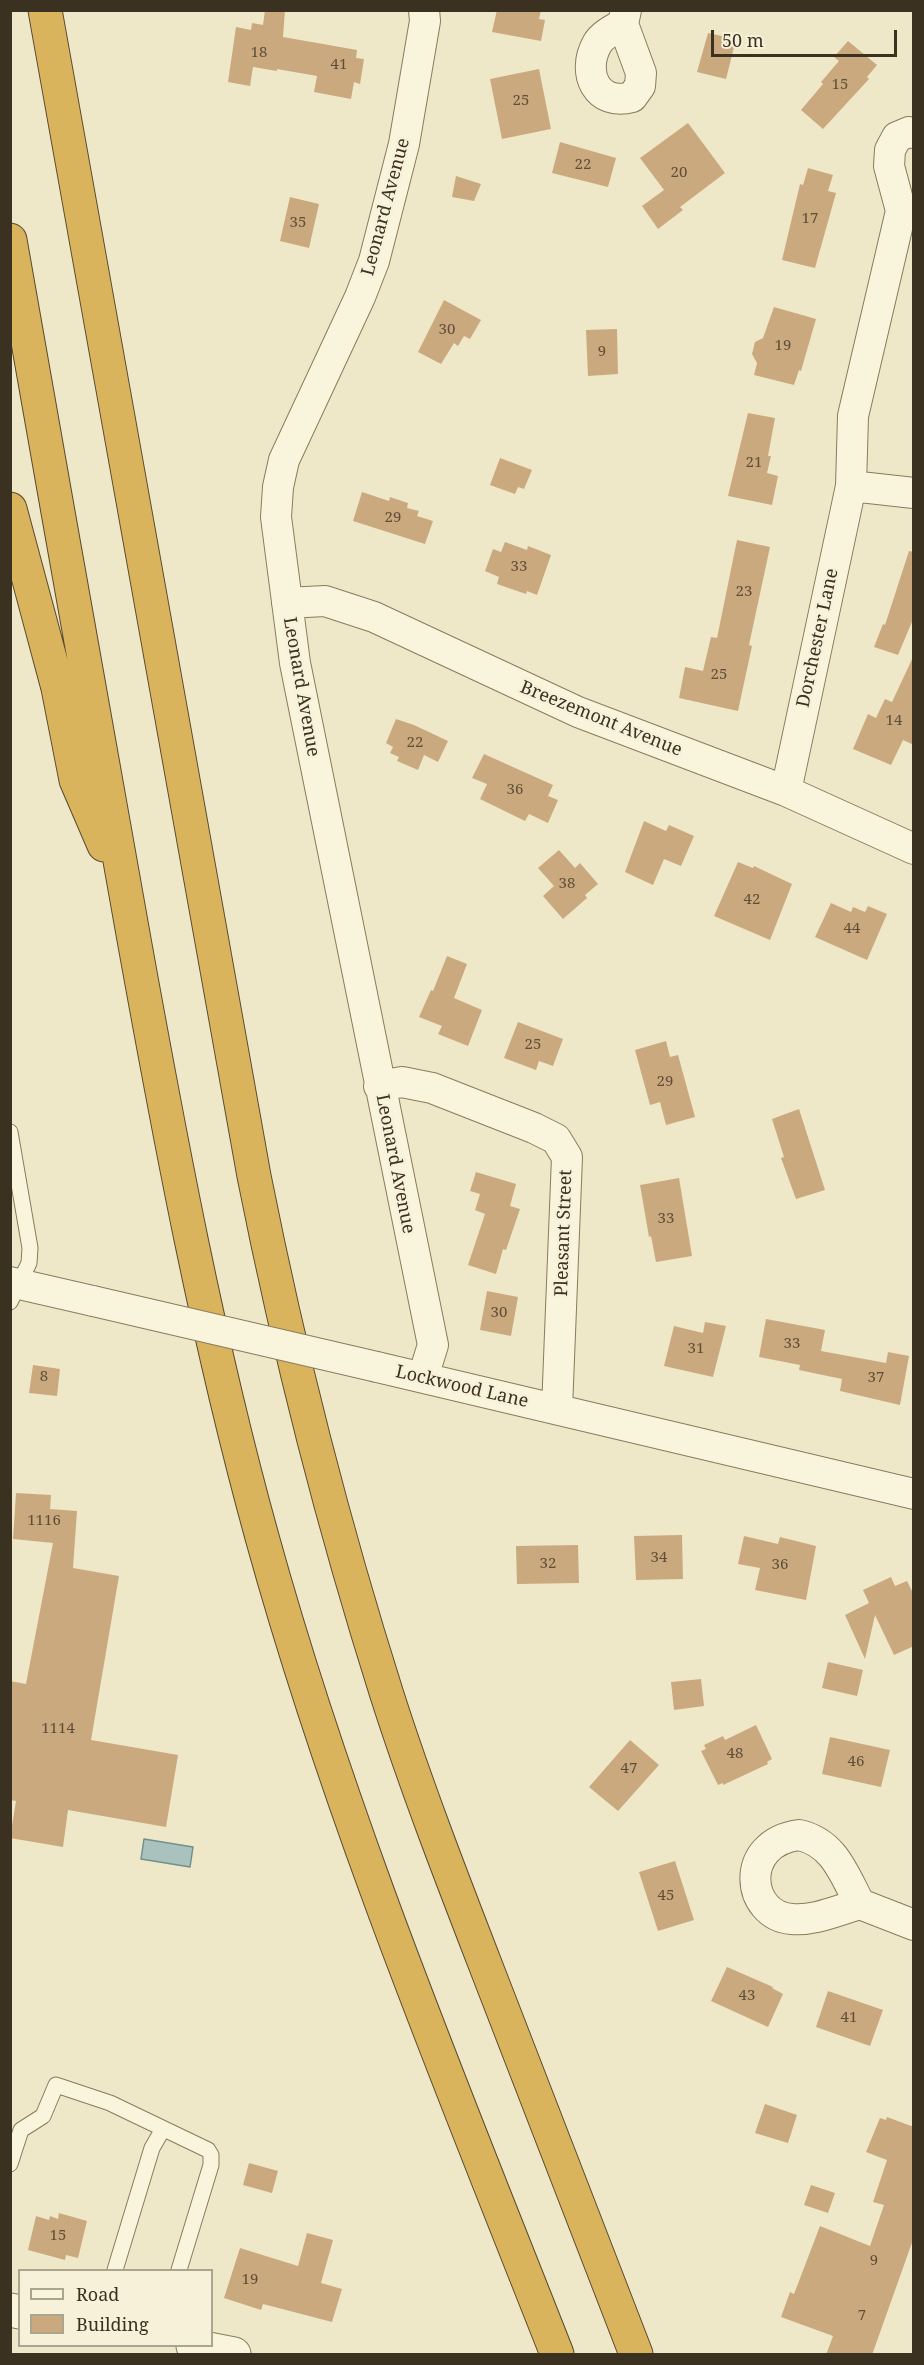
<!DOCTYPE html>
<html>
<head>
<meta charset="utf-8">
<style>
	body { margin:0 }
	#map { position:relative; width:924px; height:2365px; overflow:hidden; background:#eee8c8; font-family:"Noto Serif",serif }
	canvas { display:block }
	.frame { position:absolute; inset:0; border:12px solid #3b3121; pointer-events:none }
	.legend { position:absolute; left:18px; top:2269px; width:195px; height:78px; box-sizing:border-box; background:#f6f1d8; border:2px solid #aba48f; margin:0; padding:8px 10px; list-style:none; font-size:18px; color:#3b3121 }
	.legend li { display:flex; align-items:center; gap:12px; height:30px }
	.legend b { width:30px; border:2px solid #aba48f }
	.scale { position:absolute; left:711px; top:30px; width:186px; height:27px; box-sizing:border-box; border:3px solid #3b3121; border-top:0; padding-left:8px; font-size:18px; line-height:21px; white-space:nowrap; color:#3b3121; -webkit-text-stroke:4px #f6f1d8; paint-order:stroke }
</style>
</head>
<body>
<div id="map">
<canvas width="924" height="2365"></canvas>
<div class="frame"></div>
<ul class="legend">
<li><b style="height:8px;background:#f9f4dc"></b>Road</li>
<li><b style="height:16px;background:#cba97f"></b>Building</li>
</ul>
<div class="scale">50 m</div>
</div>
<script>
const context = document.querySelector('canvas').getContext('2d');
context.lineJoin = 'round';
function paint(path, color) {
  context.fillStyle = color;
  context.fill(path, 'evenodd');
}
function trace(path, color, width, dash) {
  context.strokeStyle = color;
  context.lineWidth = width;
  context.lineCap = dash ? 'butt' : 'round';
  context.setLineDash(dash || []);
  context.stroke(path);
}
function label(font, color, halo, rows, align = 'center') {
  context.font = font + ' "Noto Serif",serif';
  context.lineWidth = 5;
  context.setLineDash([]);
  context.textBaseline = 'middle';
  context.strokeStyle = halo;
  context.fillStyle = color;
  for (const [text, x, y, turn = 0] of rows) {
    context.save();
    context.translate(x, y);
    context.rotate((+turn || 0) * Math.PI / 180);
    context.textAlign = isNaN(turn) ? turn : align;
    if (halo) context.strokeText(text, 0, 0);
    context.fillText(text, 0, 0);
    context.restore();
  }
}
const water = new Path2D(`
	M144 1839 193 1847 190 1867 141 1859Z`);
paint(water, '#a9c2be');
trace(water, '#70918d', 1.5);
paint(new Path2D(`
	M265 10H285L283 37 357 50 356 58 364 59 360 84 354 82 351 99 314 92 317 76 277 69V71L253 67 250 86 228 82 236 27 251 30 252 23 263 25Z
	M497 10H541L539 19 545 20 541 41 492 32Z
	M708 33 736 39 726 79 697 72Z
	M848 41 877 65 867 77 869 79 823 129 801 110 823 84 821 82 839 61 834 57Z
	M539 69 551 129 502 139 490 79Z
	M688 123 725 173 680 207 683 210 658 229 642 206 664 190 640 158Z
	M560 142 616 158 608 187 552 173Z
	M808 168 833 175 828 191 836 193 815 268 782 260 800 184 803 185Z
	M456 176 481 184 474 201 452 197Z
	M290 197 319 204 309 248 280 241Z
	M444 300 481 320 470 339 464 336 458 346 454 343 441 364 418 352Z
	M774 307 816 319 801 371 799 370 794 385 754 375 757 363 752 354 755 342 763 338Z
	M617 329 618 374 588 376 586 330Z
	M748 413 775 418 768 456H771L767 473 778 476 772 505 728 496Z
	M500 458 532 470 524 489 518 487 515 494 490 485Z
	M362 492 389 501 390 497 408 503 407 508 419 511 417 516 433 521 425 544 353 521Z
	M737 540 770 547 749 645 752 646 738 711 679 698 685 667 703 671 711 637 717 638Z
	M505 542 527 550 528 546 551 555 537 595 527 591 526 594 497 584 499 577 485 571 493 549 501 552Z
	M909 551 914 552V617L898 655 874 647 883 624 885 625Z
	M914 655V745L903 740 891 765 853 749 868 714 876 718 885 699 892 702Z
	M396 719 414 725 448 741 438 762 424 755 418 770 397 761 399 757 390 753 393 747 386 743Z
	M484 754 553 785 548 796 558 800 548 823 529 814 525 821 480 799 487 784 472 778Z
	M644 821 666 831 669 825 694 836 681 866 664 859 653 885 625 872Z
	M559 850 575 868 580 863 598 884 585 895 587 898 563 919 543 896 554 886 538 868Z
	M738 862 753 868 754 866 792 884 770 940 714 916Z
	M831 903 851 912 853 907 865 912 868 906 887 914 867 960 815 937Z
	M447 956 467 964 454 998 482 1010 468 1046 438 1034 442 1026 419 1017 431 990 433 991Z
	M518 1022 563 1039 553 1066 539 1061 536 1070 504 1058Z
	M666 1041 670 1057 678 1055 695 1117 666 1125 660 1102 650 1105 635 1050Z
	M799 1109 825 1190 796 1199 781 1158 784 1157 772 1119Z
	M476 1172 516 1184 510 1206 520 1209 506 1250 503 1249 496 1274 468 1265 485 1214 475 1210 480 1194 470 1191Z
	M679 1178 692 1256 656 1262 651 1236 649 1237 640 1185Z
	M487 1291 518 1297 511 1336 480 1330Z
	M766 1319 825 1330 821 1351 886 1363 888 1352 909 1356 900 1405 840 1391 842 1379 799 1370 800 1365 759 1357Z
	M705 1322 726 1326 713 1377 664 1366 674 1326 703 1333Z
	M33 1365 60 1369 57 1396 29 1393Z
	M16 1493 51 1495 50 1509 77 1511 73 1568 119 1576 91 1740 178 1755 166 1827 68 1810 63 1847 10 1838 16 1801 10 1800V1681L26 1684 53 1543 13 1539Z
	M682 1535 683 1579 636 1580 634 1536Z
	M744 1536 778 1544 780 1537 816 1546 806 1600 755 1590 760 1568 738 1564Z
	M578 1545 579 1583 517 1584 516 1546Z
	M891 1577 895 1586 907 1581 914 1595V1646L894 1655 875 1615 865 1659 845 1615 869 1603 863 1590Z
	M828 1662 863 1670 857 1696 822 1688Z
	M701 1679 704 1706 674 1710 671 1682Z
	M756 1725 772 1759 767 1762 768 1764 723 1785V1783L718 1785 701 1751 706 1749 704 1745 723 1736 725 1740Z
	M830 1737 890 1750 881 1787 822 1774Z
	M630 1740 659 1765 618 1811 589 1787Z
	M675 1861 694 1920 658 1931 639 1872Z
	M727 1967 773 1987 772 1988 783 1994 768 2027 711 2001Z
	M828 1991 883 2010 870 2046 816 2027Z
	M765 2104 797 2115 788 2143 755 2133Z
	M887 2117 914 2127V2237L872 2355H826L833 2336 781 2317 790 2292 794 2294 820 2226 870 2246 884 2205 873 2202 887 2160 866 2152 880 2118 886 2120Z
	M249 2163 278 2171 272 2193 243 2185Z
	M811 2185 835 2193 828 2213 804 2205Z
	M59 2213 87 2221 78 2258 66 2255 65 2260 28 2250 36 2216 49 2220 50 2216 58 2219Z
	M307 2233 333 2240 321 2283 342 2289 332 2322 263 2304 261 2310 224 2298 240 2248 298 2266Z`), '#cba97f');
const service = new Path2D(`
	M10 1132 30 1248 29 1263 10 1302
	M10 2164 21 2130 43 2116 56 2085 110 2103 208 2150 211 2155V2165L179 2270
	M115 2270 152 2148 163 2129`);
const minor = new Path2D(`
	M623 24C614 29 602 35 597 44 581 73 597 107 632 97L640 86 641 73 623 24 626 10
	M851 486 914 493
	M287 603 325 601 374 617 578 712 786 791 914 849
	M786 791 851 486 853 416 901 211 889 166 890 150 897 137 909 132 914 133
	M379 1086 402 1082 432 1088 534 1128 556 1139 567 1157 557 1409
	M10 1282 93 1301
	M377 1367 914 1494
	M423 1377 433 1345 295 663 276 517 278 487 284 460 360 297 374 261 404 144 425 21 424 10
	M799 1835C835 1843 844 1875 860 1904 838 1910 815 1921 792 1919 746 1916 738 1843 799 1835Z
	M860 1904 914 1925`);
const tertiary = new Path2D(`
	M10 2310 20 2312
	M193 2346 234 2354`);
const motorway = new Path2D(`
	M45 10 254 1176C289 1352 333 1525 387 1695 420 1798 460 1899 499 2000 544 2118 590 2236 636 2354
	M10 240C52 475 92 710 135 945 171 1144 208 1342 262 1537 339 1816 451 2085 557 2354
	M10 509 58 688 76 780 104 845`);
trace(service, '#8a7b5d', 17);
trace(minor, '#8a7b5d', 32);
trace(tertiary, '#8a7b5d', 35);
trace(motorway, '#584931', 35);
trace(service, '#f9f4dc', 15);
trace(minor, '#f9f4dc', 30);
trace(tertiary, '#f9f4dc', 33);
trace(motorway, '#dab45c', 33);
const minorBridge = new Path2D(`
	M93 1301 377 1367`);
trace(minorBridge, '#8a7b5d', 32, []);
trace(minorBridge, '#f9f4dc', 30);
label('15px', '#5f4f38', null, [
	["18",259,53],
	["41",339,65],
	["15",840,85],
	["25",521,101],
	["22",583,165],
	["20",679,173],
	["17",810,219],
	["35",298,223],
	["30",447,330],
	["19",783,346],
	["9",602,352],
	["21",754,463],
	["29",393,518],
	["33",519,567],
	["23",744,592],
	["25",719,675],
	["14",894,721],
	["22",415,743],
	["36",515,790],
	["38",567,884],
	["42",752,900],
	["44",852,929],
	["25",533,1045],
	["29",665,1082],
	["33",666,1219],
	["30",499,1313],
	["33",792,1344],
	["31",696,1349],
	["8",44,1377],
	["37",876,1378],
	["1116",44,1521],
	["34",659,1558],
	["32",548,1564],
	["36",780,1565],
	["1114",58,1729],
	["48",735,1754],
	["46",856,1762],
	["47",629,1769],
	["45",666,1896],
	["43",747,1996],
	["41",849,2018],
	["15",58,2236],
	["9",874,2261],
	["19",250,2280],
	["7",862,2316]
]);
label('18px', '#3b3121', '#f6f1d8', [
	["Leonard Avenue",386,207,-75],
	["Dorchester Lane",818,638,-78],
	["Leonard Avenue",301,687,80],
	["Breezemont Avenue",601,719,22],
	["Leonard Avenue",395,1164,79],
	["Pleasant Street",564,1233,-88],
	["Lockwood Lane",462,1387,13]
]);
</script>
</body>
</html>
